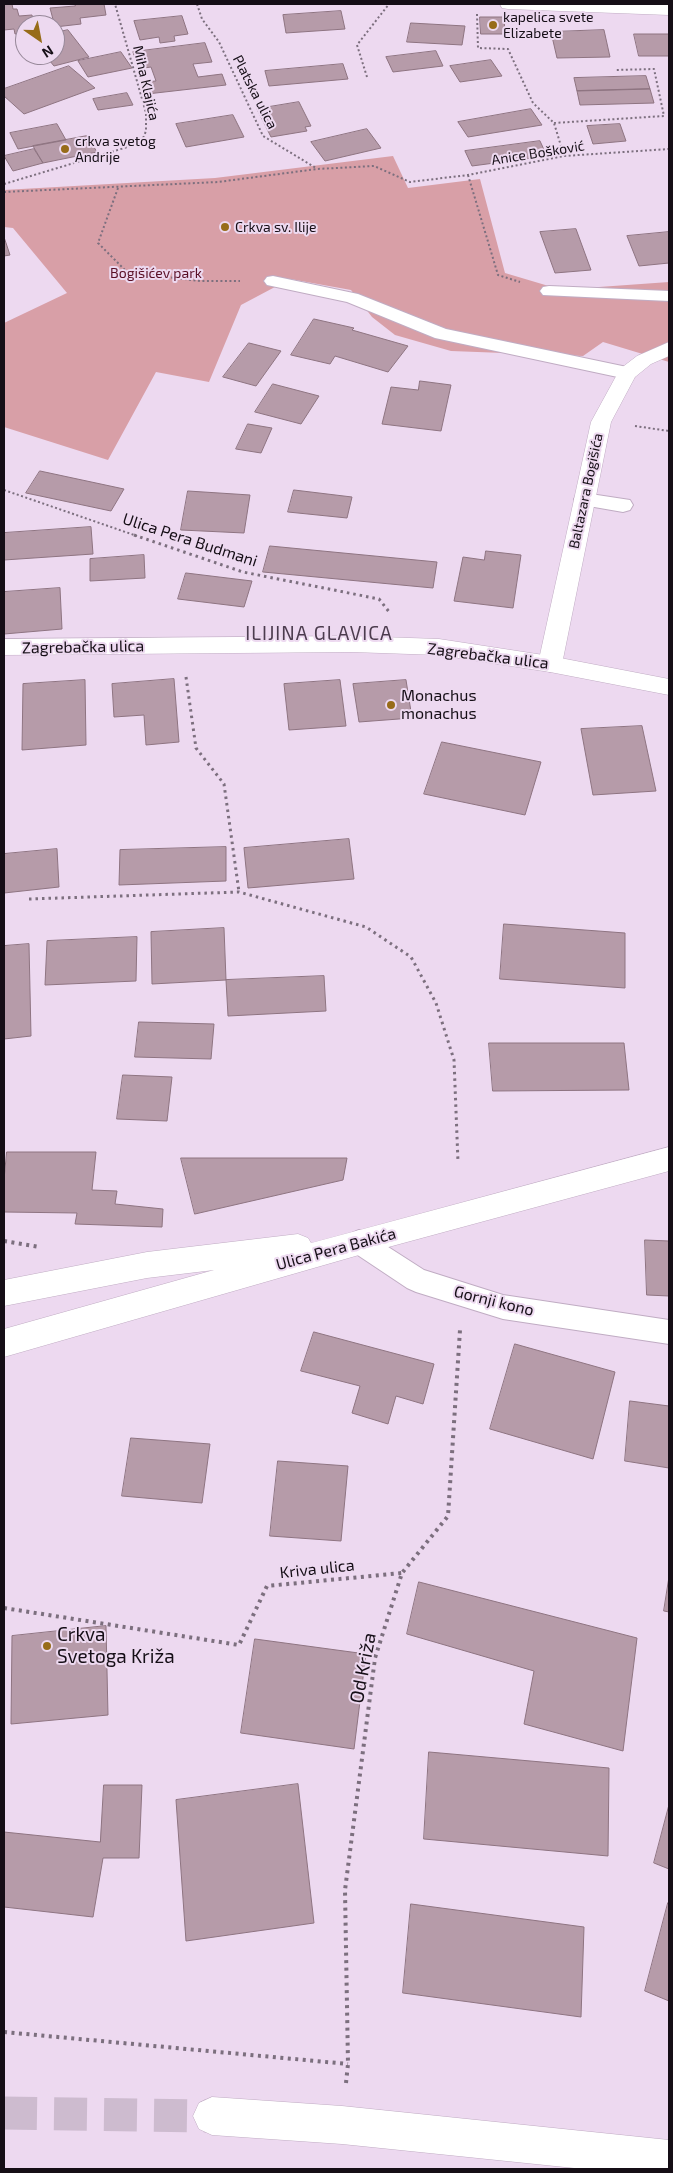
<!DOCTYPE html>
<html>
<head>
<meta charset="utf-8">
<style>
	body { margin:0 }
	#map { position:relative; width:673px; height:2173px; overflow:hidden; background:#edd9f0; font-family:"Exo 2",sans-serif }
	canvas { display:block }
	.frame { position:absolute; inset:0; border:5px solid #150e16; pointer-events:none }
	.north { position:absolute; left:15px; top:15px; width:50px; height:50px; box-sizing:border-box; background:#edd9f0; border:1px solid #978899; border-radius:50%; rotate:147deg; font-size:14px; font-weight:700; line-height:20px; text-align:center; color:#150e16 }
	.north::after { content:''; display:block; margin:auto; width:18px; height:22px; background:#976c19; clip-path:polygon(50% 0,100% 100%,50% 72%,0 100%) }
</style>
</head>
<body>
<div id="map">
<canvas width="673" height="2173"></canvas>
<div class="frame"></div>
<div class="north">N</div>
</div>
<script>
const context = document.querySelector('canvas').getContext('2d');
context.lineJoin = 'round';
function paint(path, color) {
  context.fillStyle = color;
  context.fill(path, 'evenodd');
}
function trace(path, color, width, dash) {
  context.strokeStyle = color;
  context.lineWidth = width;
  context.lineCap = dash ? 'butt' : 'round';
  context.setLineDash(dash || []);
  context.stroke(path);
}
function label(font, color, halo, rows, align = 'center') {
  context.font = font + ' "Exo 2",sans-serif';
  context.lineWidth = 4;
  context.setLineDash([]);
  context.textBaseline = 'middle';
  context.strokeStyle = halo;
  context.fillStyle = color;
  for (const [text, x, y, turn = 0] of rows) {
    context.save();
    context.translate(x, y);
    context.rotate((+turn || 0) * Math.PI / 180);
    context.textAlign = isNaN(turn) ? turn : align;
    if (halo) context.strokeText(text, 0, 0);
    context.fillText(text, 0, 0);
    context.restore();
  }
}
paint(new Path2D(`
	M393 156 408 188 480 179 505 273 552 287 571 289 669 282V362L603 342 583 356 451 351 395 335 372 317 351 290 290 279 241 305 209 382 156 372 108 460 4 427V323L67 293 13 228 4 227V190L215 178Z`), '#d89fa7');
const building = new Path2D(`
	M4 4H12L13 9H17L19 16 32 15 34 25H25V33L15 34 14 29 4 30Z
	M75 4H104L106 15 80 18 81 24 55 27 50 8 75 6Z
	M341 11 345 29 286 33 283 15Z
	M182 16 188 34 174 36 175 41 160 43 159 37 140 40 134 21Z
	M480 17H504L505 34H481Z
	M411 23 465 26 462 45 407 42Z
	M68 30 89 57 54 66 45 55H55V33Z
	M604 30 610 57 557 58 551 32Z
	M634 34H669V56H639Z
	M205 43 212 62 193 64 198 77 222 74 226 85 147 94 143 82 156 81 151 67 138 69 133 52Z
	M436 51 443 66 393 72 386 57Z
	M121 52 132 68 88 77 78 61Z
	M491 60 502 76 460 82 450 66Z
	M343 64 348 79 269 86 265 71Z
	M69 66 95 88 24 114 4 96V89Z
	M646 76 650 89 577 91 574 78Z
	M650 89 654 103 580 105 577 91Z
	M127 93 133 105 98 110 93 99Z
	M299 102 311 126 305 127 307 131 271 137 257 109Z
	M531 109 542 125 468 137 458 122Z
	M233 115 244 137 186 147 176 124Z
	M57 124 66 140 18 149 10 133Z
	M620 124 626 141 593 144 587 126Z
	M367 129 381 148 325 161 311 142Z
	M87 136 97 152 43 163 33 146Z
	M540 141 547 156 472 166 465 151Z
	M34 149 43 163 13 171 4 156Z
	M576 229 591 270 555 273 540 232Z
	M669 232V263L639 266 627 236Z
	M4 237 10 255 4 256Z
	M314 319 354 328 352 330 408 346 388 372 335 356 330 364 291 355Z
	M249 343 281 351 256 386 223 377Z
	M420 381 451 385 441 431 382 424 391 387 418 390Z
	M273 384 319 396 301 424 255 412Z
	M248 424 272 428 261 453 236 449Z
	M40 471 124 489 111 511 26 493Z
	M294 490 352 497 347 518 288 512Z
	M188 491 250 495 244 533 181 530Z
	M91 527 93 554 4 560V533Z
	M270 546 437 562 433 588 263 572Z
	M486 551 521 555 513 608 454 601 463 557 484 560Z
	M144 555 145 578 90 581V559Z
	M186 573 252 581 244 607 178 599Z
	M60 588 62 629 4 634V592Z
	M174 679 179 742 146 745 144 715 114 717 112 684Z
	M85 680 86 745 22 750 23 684Z
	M340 680 346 726 289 730 284 684Z
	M406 680 412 718 359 722 353 684Z
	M642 726 656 791 593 795 581 729Z
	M442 742 541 762 525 815 424 794Z
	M349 839 354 879 248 888 244 848Z
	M226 847V881L119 885 120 850Z
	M57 849 59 887 4 893V854Z
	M504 924 625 933V988L500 979Z
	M224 928 226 980 152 984 151 932Z
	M137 937 136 981 45 985 47 941Z
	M29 944 31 1036 4 1039V946Z
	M324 976 326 1011 228 1016 226 980Z
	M139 1022 214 1024 211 1059 135 1057Z
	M489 1043H624L629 1090 493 1091Z
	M123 1075 172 1077 167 1121 117 1119Z
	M7 1152H96L92 1190 117 1191 115 1204 163 1209 162 1227 75 1224 77 1213 4 1212V1180Z
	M181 1158H347L343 1180 195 1214Z
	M645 1240 669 1241V1296L647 1295Z
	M314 1332 434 1364 423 1404 396 1396 388 1424 352 1413 360 1386 301 1371Z
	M515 1344 615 1372 593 1459 490 1429Z
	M630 1401 669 1406V1468L625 1461Z
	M131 1438 210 1444 202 1503 122 1496Z
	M278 1461 348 1466 341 1541 270 1536Z
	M669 1577V1612L664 1611Z
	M419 1582 637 1638 623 1751 524 1724 534 1671 407 1634Z
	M106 1626 108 1715 11 1724 12 1636Z
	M255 1639 366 1654 354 1749 241 1733Z
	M429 1752 609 1768 608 1856 424 1839Z
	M298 1784 314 1923 186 1941 176 1800Z
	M104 1785H142L139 1858H103L93 1917 4 1907V1832L100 1842Z
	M669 1805V1869L654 1863Z
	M668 1903 669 1904V2001L645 1991Z
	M411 1904 584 1927 581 2017 403 1993Z`);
paint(building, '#b69ba9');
trace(building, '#8e7481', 1);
trace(new Path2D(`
	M4 2113 212 2116`), '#cdbbcf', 33, [33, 17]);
const service = new Path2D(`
	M273 276 358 294 446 329 627 367 634 369 636 373 634 377 627 379 435 338 347 302 267 285 264 281 267 277Z
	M549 286 669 291V301L543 295 540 291 543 287Z
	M584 493 630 500 633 505 630 510 623 512 577 504 574 499 577 494Z
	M359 1230 368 1234 424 1270 503 1295 669 1320V1344L503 1319 416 1292 407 1288 350 1250 346 1242 350 1234Z`);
const minor = new Path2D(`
	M669 342V356L651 364 635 377 611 422 562 664 558 670 550 672 542 670 538 664 591 422 620 369 637 356Z`);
const tertiary = new Path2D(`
	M500 4 669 5V15L508 9 502 8Z
	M352 636 439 639 550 656 669 679V695L550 672 439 655 352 652 4 655V639Z`);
const secondary = new Path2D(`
	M669 1147V1171L359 1255 4 1357V1329L214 1270 147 1278 4 1306V1280L147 1252 298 1234 308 1238 311 1243Z
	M212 2097 342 2106 669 2140V2169H584L342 2144 212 2135 199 2129 193 2116 199 2103Z`);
trace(service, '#c0acc3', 2);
trace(minor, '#c0acc3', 1);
trace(tertiary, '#c0acc3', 1);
trace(secondary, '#c0acc3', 1);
trace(new Path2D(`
	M197 4 202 19 219 42 263 136 316 168
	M477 14 478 48 508 49 533 103 554 123 564 156
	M367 77 357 45 389 4
	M554 123 664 116 654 69 615 70
	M468 175 498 275 520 282
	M4 184 141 143 146 131V113L115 4
	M118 188 98 243 127 272 200 281H240
	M4 192 218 182 317 169 374 166 410 182 468 175 564 156 669 149
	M635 426 669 431
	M4 490 137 536`), '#7c6f7e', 2, [2, 2.5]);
trace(new Path2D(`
	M134 535 243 572 379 599 390 613
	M186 677 196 748 224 784 239 892
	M29 899 239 892 366 927 411 957 436 1003 454 1060 458 1162
	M4 1241 10 1242`), '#7c6f7e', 3, [2.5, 4]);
trace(new Path2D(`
	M4 1241 40 1247
	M4 1608 239 1645 267 1586 402 1573
	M4 2032 348 2064
	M346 2083 348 2064 345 1890 375 1658 402 1573 448 1516 460 1330`), '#7c6f7e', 4, [3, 4.5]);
paint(service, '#fff');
paint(minor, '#fff');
paint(tertiary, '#fff');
paint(secondary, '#fff');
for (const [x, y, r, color] of [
	[493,25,5,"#976c19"],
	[65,149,5,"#976c19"],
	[225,227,5,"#976c19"],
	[391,705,5,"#976c19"],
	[47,1646,5,"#976c19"]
]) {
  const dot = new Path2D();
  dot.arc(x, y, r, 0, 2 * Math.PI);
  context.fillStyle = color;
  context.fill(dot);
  trace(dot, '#edd9f0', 2);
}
label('14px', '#150e16', '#edd9f0', [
	["kapelica svete",503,17],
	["Elizabete",503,33],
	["crkva svetog",75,141],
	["Andrije",75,157],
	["Crkva sv. Ilije",235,227]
], 'left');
label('14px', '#150e16', '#edd9f0', [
	["Miha Klajića",146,83,77],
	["Platska ulica",255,92,63],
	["Anice Bošković",538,153,-9],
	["Baltazara Bogišića",586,491,-78]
]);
label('14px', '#590e25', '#edd9f0', [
	["Bogišićev park",156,273]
]);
label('16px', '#150e16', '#edd9f0', [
	["Ulica Pera Budmani",190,540,18],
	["Zagrebačka ulica",83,647,-1],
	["Zagrebačka ulica",488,656,7],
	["Ulica Pera Bakića",336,1249,-15],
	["Gornji kono",494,1301,14],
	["Kriva ulica",317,1569,-6]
]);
label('16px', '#150e16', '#edd9f0', [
	["Monachus",401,696],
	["monachus",401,714]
], 'left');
context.letterSpacing = '1px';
label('19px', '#4c3c4e', '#edd9f0', [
	["ILIJINA GLAVICA",319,634]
]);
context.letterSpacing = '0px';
label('19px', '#150e16', '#edd9f0', [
	["Crkva",57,1635],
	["Svetoga Križa",57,1657]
], 'left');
label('19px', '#150e16', '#edd9f0', [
	["Od Križa",363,1668,-79]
]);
</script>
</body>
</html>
